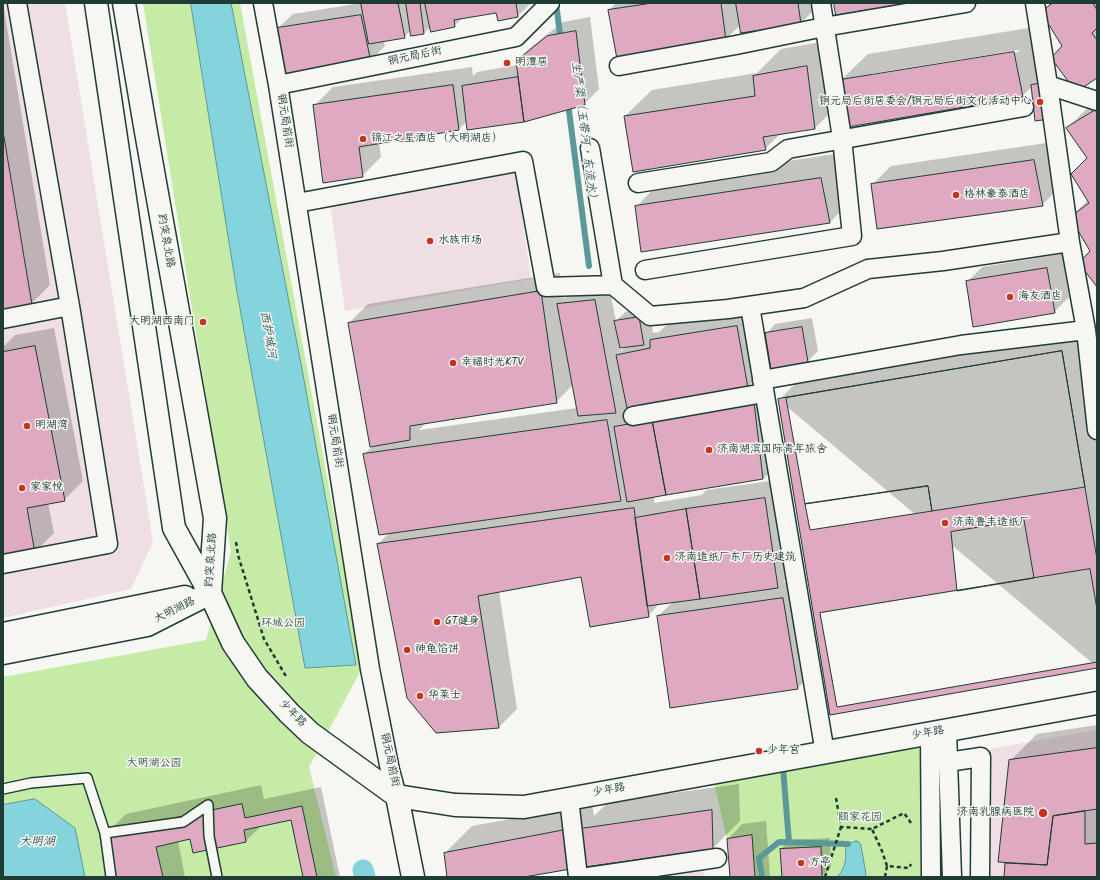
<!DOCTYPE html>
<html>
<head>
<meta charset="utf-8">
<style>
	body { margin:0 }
	#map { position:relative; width:1100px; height:880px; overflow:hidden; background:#f6f6f2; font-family:Kalam,sans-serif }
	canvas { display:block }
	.frame { position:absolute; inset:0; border:4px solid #1f3d34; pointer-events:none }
</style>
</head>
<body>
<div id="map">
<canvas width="1100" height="880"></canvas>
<div class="frame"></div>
</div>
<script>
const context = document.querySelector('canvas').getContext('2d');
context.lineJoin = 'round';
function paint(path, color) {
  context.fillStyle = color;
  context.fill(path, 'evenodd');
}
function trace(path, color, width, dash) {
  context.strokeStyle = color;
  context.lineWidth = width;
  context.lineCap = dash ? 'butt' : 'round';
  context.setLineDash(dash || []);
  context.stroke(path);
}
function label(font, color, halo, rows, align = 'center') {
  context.font = font + ' Kalam,"LXGW WenKai TC",sans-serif';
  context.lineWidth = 3;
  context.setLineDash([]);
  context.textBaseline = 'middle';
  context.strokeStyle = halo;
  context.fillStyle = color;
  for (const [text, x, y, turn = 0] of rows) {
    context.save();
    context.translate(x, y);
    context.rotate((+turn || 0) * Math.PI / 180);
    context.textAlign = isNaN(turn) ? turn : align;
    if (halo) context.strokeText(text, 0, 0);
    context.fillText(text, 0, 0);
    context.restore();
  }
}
paint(new Path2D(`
	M3 3H65L153 542 131 589 3 618Z
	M516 171 531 279 345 311 330 203Z
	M1097 730V876L988 877 989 749Z
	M704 871 705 877H656Z`), '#efdfe4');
paint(new Path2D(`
	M143 3H240L362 668 309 767 336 877H3V677L206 640 231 552Z
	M920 748 921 877H755L752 835 727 839 714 783Z`), '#c5eba6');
const water = new Path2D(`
	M191 3H231L302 369 356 665 305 668 237 292Z
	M35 799 75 828 85 877H3V805Z
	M856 841 859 842 861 846 866 874 865 877H837C841 873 844 868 845 862 848 850 840 846 856 841Z`);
paint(water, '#84d4dd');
trace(water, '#5c9899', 1);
paint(new Path2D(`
	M3 3 50 285 31 304 3 309Z
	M362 3H531L518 16 499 20 496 12 464 17 454 26H431L424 33 411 30 404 37 383 40 385 46 370 61 278 28 293 14Z
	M616 3H821L801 23 741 24 725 40 609 10Z
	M1051 3H1097V77L1063 47 1042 12Z
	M590 17 599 89 584 104 524 121H467L458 130 379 143 381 157 362 176 314 106 333 87 472 67 473 76 477 72 517 65V61L531 47 563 22Z
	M1041 26 1049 69 1035 120 1032 87 1022 96 841 80 868 54ZM1019 50V52L870 76V74Z
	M833 40 842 101 815 128 781 133 765 149 625 116 652 90 757 73 781 49Z
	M1097 99V285L1092 252 1071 217 1088 200V158L1067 128Z
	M1053 142 1061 186 1042 205 872 185 891 166Z
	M848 152 856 196 830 222 636 207 662 180Z
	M1062 254 1069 297 1054 312 968 281 982 267Z
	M560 273 564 299 573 290 609 286 616 321 625 312 649 308 653 333 659 332 670 322 756 308 767 368 747 388 773 383 782 460 763 479 654 496V503L702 495 706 490 784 479 797 568 783 582 802 579 816 669 798 688 658 616 673 602 660 603 648 616 582 576 499 591 517 709 498 728 378 544 389 533 364 454 373 446 349 323 368 304ZM626 346 621 351 620 347ZM573 385 577 408 419 430 427 422 556 402ZM674 399 628 414 627 407Z
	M812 318 818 351 808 361 772 369 766 334 775 324Z
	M54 328 83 481 64 500 48 503 54 533 35 552 3 558V347L15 335Z
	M1080 332 1097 430V667L779 400 798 381Z
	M1097 725V877H1005L1006 863 1007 862 1010 761 1037 734Z
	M739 784 740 821 713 848 518 877H448L445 853 472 826 592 804 594 816 608 802Z
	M261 785 264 799 321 787 340 877H304L291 819 261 826 246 841 191 838 178 841 185 877H116L107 833 126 814Z
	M766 821 770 877H731L728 839 742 824Z
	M830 838 831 867 822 876 783 877 781 849 790 840Z`), '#0003');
trace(new Path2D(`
	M556 3 561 42
	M568 103 589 266
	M783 768 789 842
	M762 877 759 858 779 842 848 844`), '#5c9899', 6);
trace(new Path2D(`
	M363 870 365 877`), '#84d4dd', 21);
const building = new Path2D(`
	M361 3H398L405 38 369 44Z
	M406 3H420L424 34 411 36Z
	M425 3H516L518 17 498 21 496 13 454 20 455 27 431 32Z
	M653 3H721L726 40 617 59 608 10Z
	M736 3H798L801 24 741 33Z
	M834 3H910L836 15Z
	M1053 3H1093L1097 10V28L1092 33 1097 40V78L1076 92 1051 58 1062 46 1041 12Z
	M361 15 371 62 285 78 277 28Z
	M576 31 585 105 524 122 516 61 547 36Z
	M1014 52 1023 97 848 127 840 80Z
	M807 66 815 129 763 137 766 150 633 172 624 116 755 96 753 76Z
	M518 77 524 122 467 130 462 86Z
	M1044 83 1049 119 1035 121 1031 85Z
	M453 85 459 130 359 147 363 177 323 183 313 105Z
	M1097 109V287L1079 263 1090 251 1070 217 1089 203 1071 174 1087 158 1066 128Z
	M3 131 32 305 3 310Z
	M1034 160 1043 206 877 229 871 184Z
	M821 178 830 223 641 252 635 206Z
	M1047 268 1055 313 973 327 966 281Z
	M541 291 557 403 410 426V440L370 447 348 323Z
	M595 300 616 413 578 416 557 304Z
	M639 317 644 345 620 348 614 321Z
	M737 326 748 388 627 408 616 355 650 348V340Z
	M802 327 808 362 771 370 765 333Z
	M35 346 65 501 27 508 35 553 3 559V352Z
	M1062 351 1097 559V668L830 715 778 399Z
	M1062 351 1085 487 932 511 928 486 805 504 786 398Z
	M754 402 763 479 666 495 652 420Z
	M607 420 621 501 379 535 363 454Z
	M652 420 666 495 627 502 614 427Z
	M928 486 932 511 810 530 805 504Z
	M765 498 778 588 700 599 686 509Z
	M634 508 649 617 590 627 581 577 478 596 499 728 436 733 407 698 377 544Z
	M686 509 700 599 647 606 635 518Z
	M1024 520 1034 578 957 591 951 532Z
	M1090 569 1097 609V662L837 707 820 613Z
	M783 598 798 689 670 708 657 616Z
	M1097 748V809L1053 816 1047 865 998 862 1009 760Z
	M242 804 245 818 302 806 317 877H303L291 820 244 830 246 842 193 853 190 839 156 847 163 877H115L105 833Z
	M712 810 713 849 585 867 580 829Z
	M1085 811V844L1097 843V877H1004L1005 863 1047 865 1053 816Z
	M565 830 571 869 524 877H447L444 853Z
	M752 835 755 877H730L727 839Z
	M821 847 822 877H782L780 849Z`);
paint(building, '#dfa9c2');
trace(building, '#1f3d34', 1);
const lane = new Path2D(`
	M3 789 31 783 87 778 105 833 183 822 208 805
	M208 805 209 836 217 877
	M105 833 111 877`);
const street = new Path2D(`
	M17 3 70 306
	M263 3 278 85 370 669 390 770 397 796
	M1035 3 1048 85 1070 242
	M619 66 736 45 824 27 966 3
	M278 85 516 37 550 3
	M1048 85 1097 101
	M590 148 613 285
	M638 183 771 162 788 149 1024 107
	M297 203 523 161 546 287 613 285 650 316 728 309 804 298 868 269 943 261 1070 242 1086 330 1097 430
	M645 270 852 236 842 138 821 3
	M750 306 825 753
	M3 319 70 306 108 544 3 564
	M762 380 961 345 1086 330
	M633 416 764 393
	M947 731 952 877
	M930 734 931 877
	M948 762 981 757 980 877
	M569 799 578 877
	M588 877 717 858`);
const secondary = new Path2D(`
	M96 3 174 528 210 593 233 643 257 678 289 713 310 733 397 796 455 805 524 807 1097 703
	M124 3 146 132 215 518 210 593
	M3 634 185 597
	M3 653 147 625 210 593
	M397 796 413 877`);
trace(lane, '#1f3d34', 12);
trace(street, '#1f3d34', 21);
trace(secondary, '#1f3d34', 25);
trace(new Path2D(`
	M236 542 238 555 264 639 287 678
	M836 798 841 827 872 829
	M887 866 882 851 872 829 904 813 911 823
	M825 877 841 827
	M885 877 887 866 909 868 911 864`), '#1f3d34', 2.5, [4, 3]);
trace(lane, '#f6f6f2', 9);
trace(street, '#f6f6f2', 18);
trace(secondary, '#f6f6f2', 22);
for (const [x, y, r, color] of [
	[507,63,4,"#c8321e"],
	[1040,102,4,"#c8321e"],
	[363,139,4,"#c8321e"],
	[956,195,4,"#c8321e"],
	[430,241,4,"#c8321e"],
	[1010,297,4,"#c8321e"],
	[203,322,4,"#c8321e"],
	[453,363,4,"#c8321e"],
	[27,426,4,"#c8321e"],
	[709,450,4,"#c8321e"],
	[22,488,4,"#c8321e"],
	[945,523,4,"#c8321e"],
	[667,558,4,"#c8321e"],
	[437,622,4,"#c8321e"],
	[407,650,4,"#c8321e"],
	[420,696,4,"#c8321e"],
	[759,751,4,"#c8321e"],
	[1043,813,5,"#c8321e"],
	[801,863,4,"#c8321e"]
]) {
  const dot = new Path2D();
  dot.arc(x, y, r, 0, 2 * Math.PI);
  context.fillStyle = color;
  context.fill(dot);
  trace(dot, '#f6f6f2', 1.5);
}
label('11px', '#1f3d34', '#f6f6f2', [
	["铜元局后街",415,57,-12],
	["铜元局前街",284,121,81],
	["趵突泉北路",165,241,80],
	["铜元局前街",334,441,81],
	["趵突泉北路",212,560,-86],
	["大明湖路",175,611,-27],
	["少年路",292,714,45],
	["少年路",928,734,-10],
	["铜元局前街",389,760,78],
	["少年路",609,791,-10]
]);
label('11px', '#1f3d34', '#f6f6f2', [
	["明潭居",515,63],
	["铜元局后街居委会/铜元局后街文化活动中心",1032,102,"right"],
	["锦江之星酒店（大明湖店）",371,139],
	["格林豪泰酒店",964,195],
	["水族市场",438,241],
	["海友酒店",1018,297],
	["大明湖西南门",195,322,"right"],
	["幸福时光KTV",461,363],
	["明湖湾",35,426],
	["济南湖滨国际青年旅舍",717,450],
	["家家悦",30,488],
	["济南鲁丰造纸厂",953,523],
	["济南造纸厂东厂历史建筑",675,558],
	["GT健身",445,622],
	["神龟馅饼",415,650],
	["华莱士",428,696],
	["少年宫",767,751],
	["济南乳腺病医院",1034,813,"right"],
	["方亭",809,863]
], 'left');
label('11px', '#385745', '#f6f6f2', [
	["环城公园",283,624],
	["大明湖公园",154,764],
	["颐家花园",860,818]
]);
label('italic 12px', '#335b56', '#f6f6f2', [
	["生产渠（玉带河，东流水）",583,133,83],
	["西护城河",267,335,80],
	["大明湖",37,843]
]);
</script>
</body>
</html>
